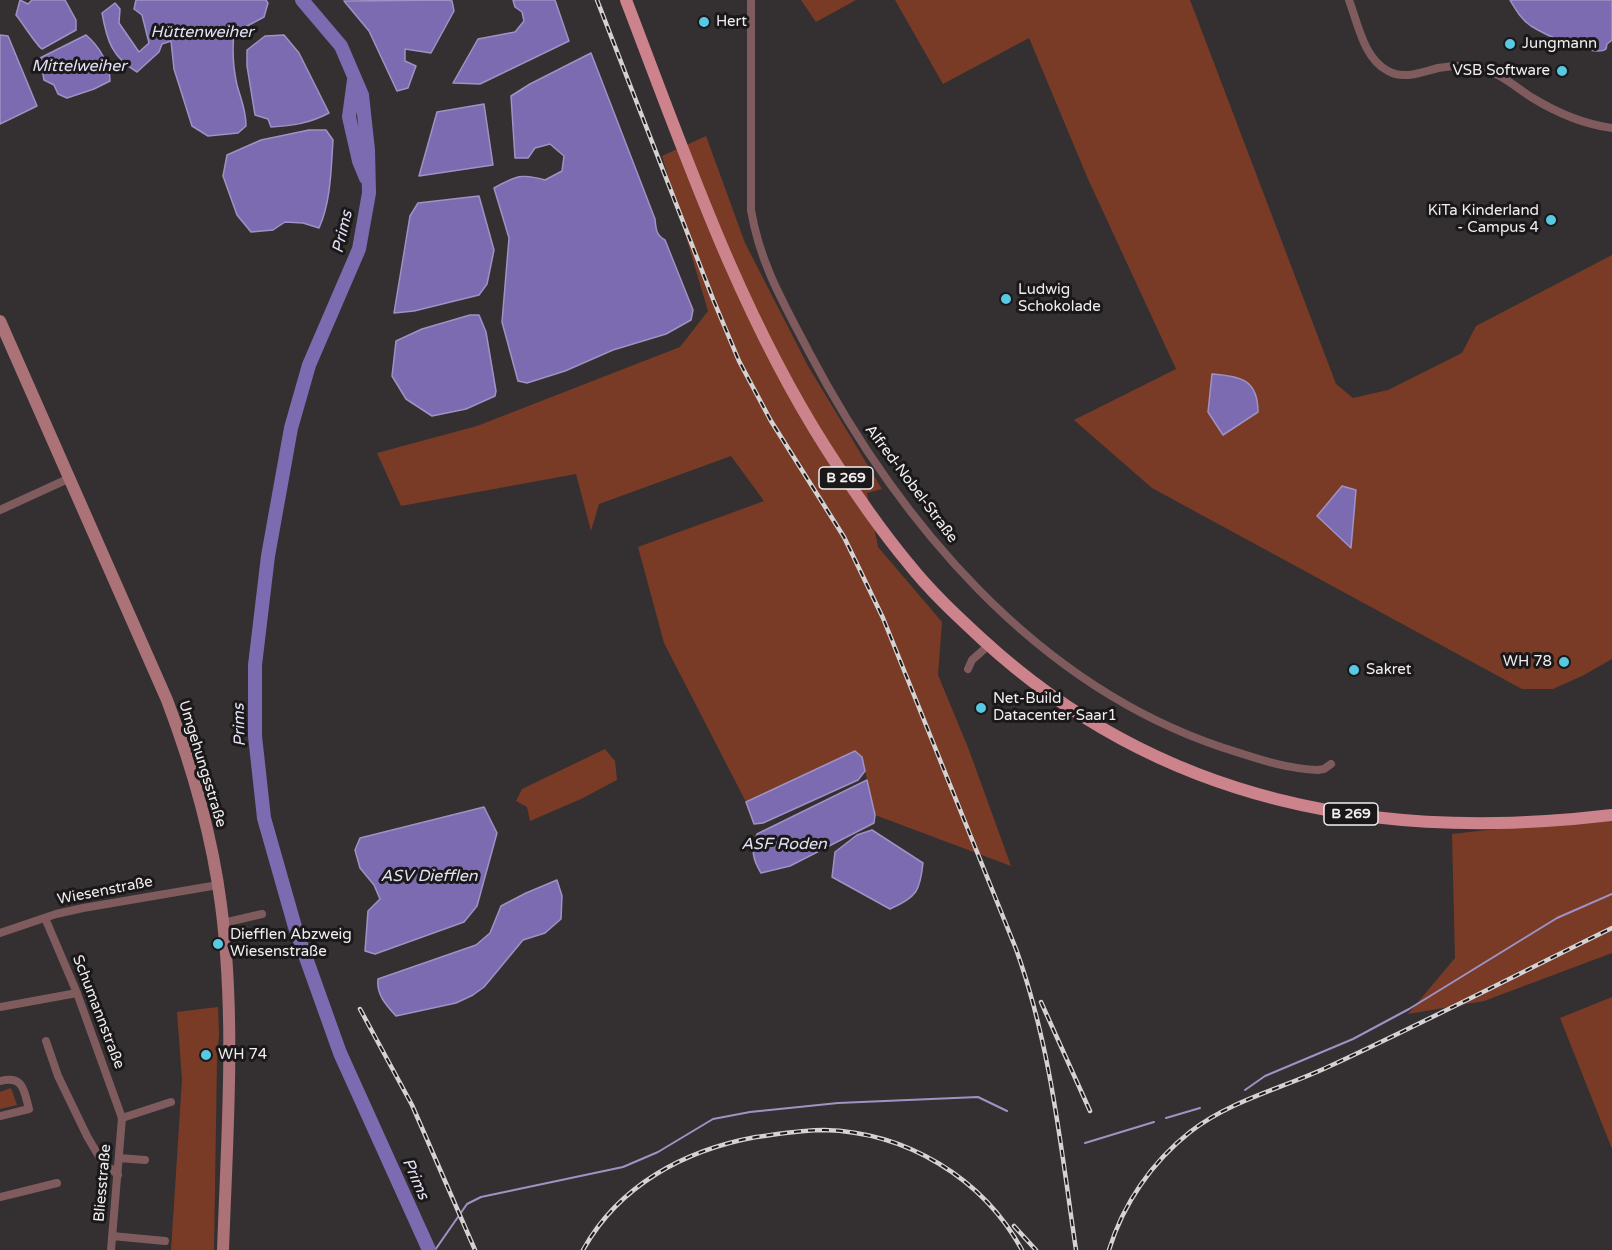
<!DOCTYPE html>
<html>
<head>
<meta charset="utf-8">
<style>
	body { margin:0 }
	canvas { display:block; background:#342f31 }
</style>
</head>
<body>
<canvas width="1612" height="1250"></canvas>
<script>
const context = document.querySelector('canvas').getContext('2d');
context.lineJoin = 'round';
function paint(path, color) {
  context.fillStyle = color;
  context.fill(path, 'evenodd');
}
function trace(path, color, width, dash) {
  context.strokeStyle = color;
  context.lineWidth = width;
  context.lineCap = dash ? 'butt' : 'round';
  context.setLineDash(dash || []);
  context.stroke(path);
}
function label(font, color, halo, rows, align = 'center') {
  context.font = font + ' "Varela Round",sans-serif';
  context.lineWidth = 6;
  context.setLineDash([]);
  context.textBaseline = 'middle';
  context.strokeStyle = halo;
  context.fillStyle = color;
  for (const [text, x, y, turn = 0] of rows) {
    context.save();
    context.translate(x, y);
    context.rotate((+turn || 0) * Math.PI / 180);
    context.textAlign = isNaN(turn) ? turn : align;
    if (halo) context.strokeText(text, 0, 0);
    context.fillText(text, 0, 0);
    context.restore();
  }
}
paint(new Path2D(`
	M801 0H856L816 22Z
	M895 0H1190L1336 384 1353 398 1388 390 1462 353 1476 326 1612 255V659L1584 675 1553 689H1522L1152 488 1074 420 1176 369 1088 179 1029 38 943 84Z
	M706 136 745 243 808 366 882 489 867 493 878 547 942 622 938 675 969 750 1011 866 875 815 862 757 855 751 746 802 664 643 638 547 764 501 731 456 599 504 591 531 576 474 401 506 377 453 477 426 680 347 708 311 662 156Z
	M605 749 615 761 617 780 581 799 530 821 527 807 516 801 522 789Z
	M1612 816V953L1484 1001 1408 1014 1455 958 1452 834Z
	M1612 997V1149L1560 1018Z
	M218 1007 219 1035 217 1059 214 1250H171L182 1080 177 1012Z
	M11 1088 17 1105 0 1109V1092Z`), '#793b25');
const water = new Path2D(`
	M20 0 28 4 32 0H65L76 20V30L42 49C36 45 22 22 16 15Z
	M136 0H266L268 3 264 17 234 33C232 51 233 67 237 85 241 100 246 109 246 126L238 133 208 136 192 126 174 69 171 41 162 44 159 52 137 72C112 57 107 41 102 13L115 3 120 9 119 23 139 52 149 43 142 15 134 9Z
	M449 0 452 1 454 11 431 53 405 49V61L416 66 408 88 397 91 369 31 344 1Z
	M513 0H555L569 41 480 84 453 83 478 39 515 32 524 21 522 12 515 7Z
	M1510 0H1612V40L1607 44 1606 49C1594 58 1544 34 1531 26 1521 19 1516 10 1510 0Z
	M0 35 8 36 37 106 0 124Z
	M86 35C99 46 110 64 110 81L94 89 67 98 58 94 54 85 44 80 40 58Z
	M284 35 299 53 329 113C310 123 293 126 271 127L268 119 255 115 247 66V50L265 36Z
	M591 53 655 219C656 229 656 235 665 240L693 310 691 320 666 334 613 350 565 371 527 383 518 381 502 322 509 238 494 188C516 176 521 173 545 180L562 171 564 156 550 144 535 148 528 158H515L511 96 530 84Z
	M484 104 493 165 419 176 437 112Z
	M309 130H326L333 140C331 170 331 201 319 228L303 223 285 222 273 230 251 232 237 215 223 176 227 155 261 140Z
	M479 196 494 250 487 284 479 295 414 311 394 313 410 216 418 203Z
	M470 315H479L486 332 496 391 495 396 466 409 432 416 406 399 392 376 396 341 422 329Z
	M1212 374C1240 376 1258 379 1258 412L1223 435 1208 412Z
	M1342 486 1356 490 1351 548 1317 516Z
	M855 751 862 757 865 771 858 780 763 823 754 824 746 802Z
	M867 780 875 815 874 823 790 866 761 873C753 860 750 848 757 834Z
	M484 807 497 833 477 906 464 922 375 954 365 951 368 911 380 899 374 885 360 868 355 850 360 838Z
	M872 830 923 863C920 891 917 897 890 909L832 877 835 852 857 835Z
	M557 880 562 896 561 919 545 933 523 940 484 987 473 995 456 1003 396 1016C386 1005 376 994 378 979L476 945 490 933 501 906 526 893Z`);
paint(water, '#7c6bb1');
trace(water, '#9f92c4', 1.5);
trace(new Path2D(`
	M1245 1090 1265 1076 1353 1039 1409 1009 1557 918 1612 894
	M1166 1118 1200 1108
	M1085 1143 1154 1122
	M435 1250 467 1204 481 1197 623 1167 658 1152 713 1119 750 1112 838 1103 978 1097 1007 1111`), '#9f92c4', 2);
trace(new Path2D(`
	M302 0 341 46 362 95 368 150 369 193 359 249 309 365 291 428 268 556 255 665V736L264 818 295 927 340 1053 429 1250
	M354 80 349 117 359 161 366 178`), '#7c6bb1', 14);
trace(new Path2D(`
	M751 0V210C760 264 784 304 809 352 898 521 1034 684 1221 747 1253 757 1284 769 1318 770L1324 769 1331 764
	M1349 0C1358 24 1364 59 1388 71 1404 80 1422 72 1438 68 1451 66 1466 65 1479 68 1499 72 1514 86 1531 97 1557 113 1582 124 1612 128
	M0 510 70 478
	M968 669 972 660 989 645
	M45 918 77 993 122 1118 111 1250
	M223 923 262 914
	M0 933 56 914 83 908 218 885
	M0 1007 77 993
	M46 1041 58 1076 87 1136 101 1160 118 1175
	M0 1081C24 1075 24 1091 29 1109L0 1116
	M122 1118 171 1102
	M119 1158 145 1160
	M0 1197 57 1183
	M112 1236 165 1241`), '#7f5b5e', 8);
trace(new Path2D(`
	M0 321 167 700C192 766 212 835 221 905 236 1019 227 1136 223 1250`), '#ab7277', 12);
trace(new Path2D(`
	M626 0C684 151 738 310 826 448 851 487 878 527 908 563 930 591 957 616 983 640 1161 803 1378 843 1612 815`), '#cc838b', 12);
const rail = new Path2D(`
	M597 0 713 299 739 361 771 421 844 537 883 618 1016 949C1051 1046 1061 1149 1076 1250
	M1041 1002 1090 1111
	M360 1009 412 1105 475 1250
	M1014 1226 1036 1250
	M583 1250C619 1185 685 1150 756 1137 779 1134 801 1130 824 1130 906 1132 983 1178 1022 1250
	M1109 1250C1123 1204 1152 1162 1190 1132 1231 1100 1284 1088 1330 1066 1425 1022 1518 974 1612 928`);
trace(rail, '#d5d2d4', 4.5);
trace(rail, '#1a1819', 2, [7]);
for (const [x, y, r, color] of [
	[704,22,6,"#57c9e2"],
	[1510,44,6,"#57c9e2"],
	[1562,71,6,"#57c9e2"],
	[1551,220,6,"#57c9e2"],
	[1006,299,6,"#57c9e2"],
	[1564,662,6,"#57c9e2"],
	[1354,670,6,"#57c9e2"],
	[981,708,6,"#57c9e2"],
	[218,944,6,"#57c9e2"],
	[206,1055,6,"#57c9e2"]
]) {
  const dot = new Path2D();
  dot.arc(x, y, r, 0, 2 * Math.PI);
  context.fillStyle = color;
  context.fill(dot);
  trace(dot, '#1a1819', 2);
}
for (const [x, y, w] of [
	[846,478,54],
	[1351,814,54]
]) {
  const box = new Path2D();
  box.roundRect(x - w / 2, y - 11, w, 22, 4.5);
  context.fillStyle = '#1a1819';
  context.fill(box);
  trace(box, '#f1eef0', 1.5);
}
label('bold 14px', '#f1eef0', null, [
	["B 269",846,478],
	["B 269",1351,814]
]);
label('15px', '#f1eef0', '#1a1819', [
	["Hert",716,22],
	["Jungmann",1522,44],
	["VSB Software",1550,71,"right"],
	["KiTa Kinderland",1539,211,"right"],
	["- Campus 4",1539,228,"right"],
	["Ludwig",1018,290],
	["Schokolade",1018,307],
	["WH 78",1552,662,"right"],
	["Sakret",1366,670],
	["Net-Build",993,699],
	["Datacenter Saar1",993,716],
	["Diefflen Abzweig",230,935],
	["Wiesenstraße",230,952],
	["WH 74",218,1055]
], 'left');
label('15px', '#f1eef0', '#1a1819', [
	["Alfred-Nobel-Straße",911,484,53],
	["Umgehungsstraße",202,764,73],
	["Wiesenstraße",105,891,-11],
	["Schumannstraße",98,1012,69],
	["Bliesstraße",103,1183,-85]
]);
label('italic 16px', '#e4e1f5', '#1a1819', [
	["Hüttenweiher",202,33],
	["Mittelweiher",79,67],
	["Prims",343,232,-77],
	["Prims",240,725,-92],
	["ASF Roden",784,845],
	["ASV Diefflen",429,877],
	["Prims",415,1179,66]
]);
</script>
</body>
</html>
